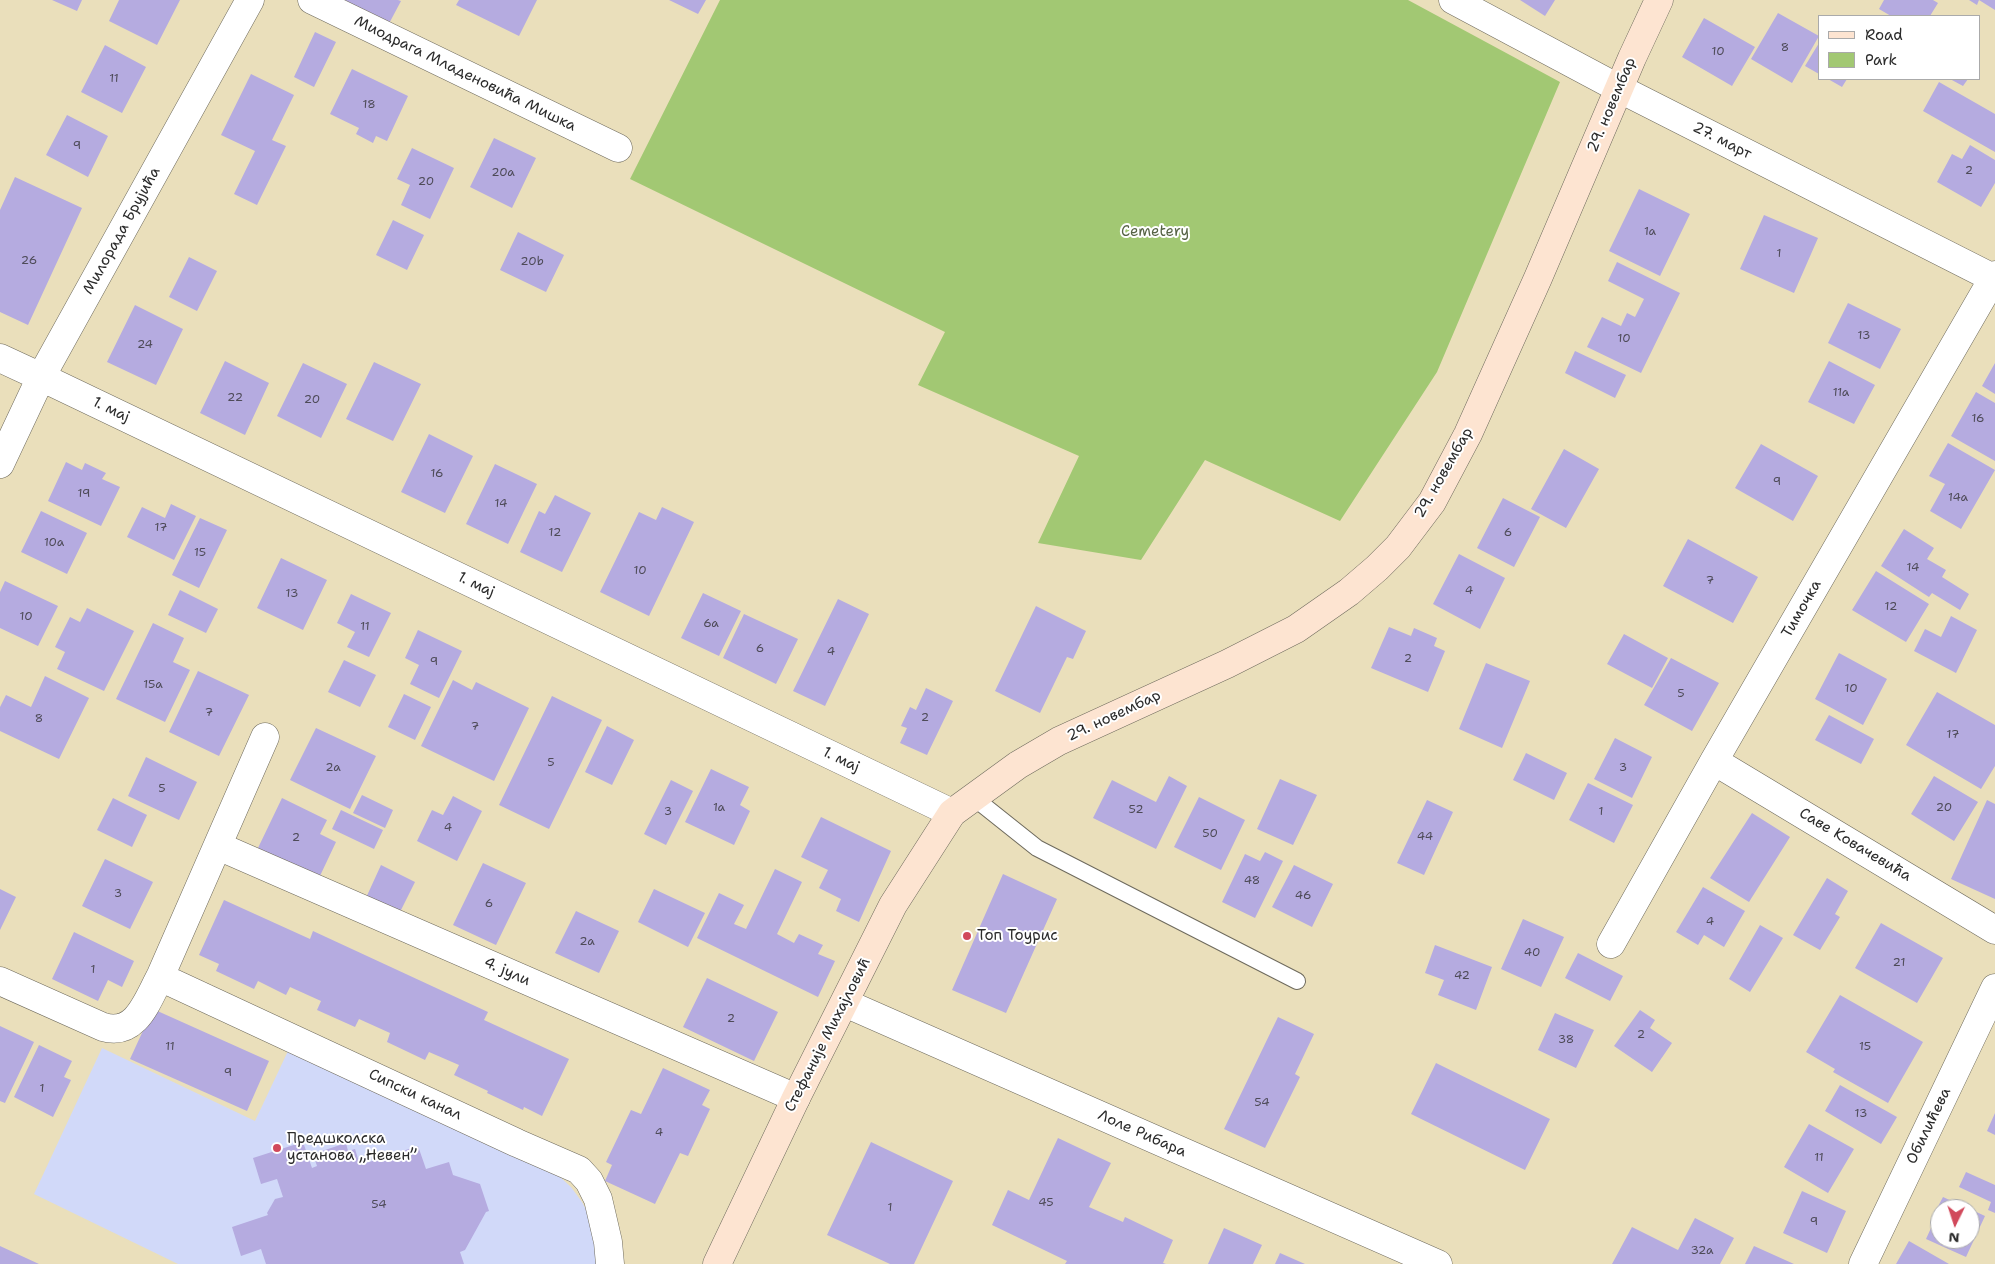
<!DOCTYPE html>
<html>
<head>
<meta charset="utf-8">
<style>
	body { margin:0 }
	#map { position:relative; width:1995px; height:1264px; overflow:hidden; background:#eadfbb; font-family:"Shantell Sans",sans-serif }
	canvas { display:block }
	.legend { position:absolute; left:1818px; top:15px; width:162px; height:65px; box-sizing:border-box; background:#fff; border:1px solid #aaa; margin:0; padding:6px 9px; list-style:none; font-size:15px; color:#2b2b2b }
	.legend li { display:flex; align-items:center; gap:10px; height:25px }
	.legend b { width:25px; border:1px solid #aaa }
	.north { position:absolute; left:1930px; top:1199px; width:50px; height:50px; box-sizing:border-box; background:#fff; border:1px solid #aaa; border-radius:50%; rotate:184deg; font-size:14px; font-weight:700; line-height:20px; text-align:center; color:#2b2b2b }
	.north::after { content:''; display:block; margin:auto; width:18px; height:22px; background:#d1495b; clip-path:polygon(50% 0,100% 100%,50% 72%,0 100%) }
</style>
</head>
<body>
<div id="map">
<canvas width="1995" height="1264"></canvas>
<ul class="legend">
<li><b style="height:6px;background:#fde4d1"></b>Road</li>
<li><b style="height:14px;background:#a2c873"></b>Park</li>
</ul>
<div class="north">N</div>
</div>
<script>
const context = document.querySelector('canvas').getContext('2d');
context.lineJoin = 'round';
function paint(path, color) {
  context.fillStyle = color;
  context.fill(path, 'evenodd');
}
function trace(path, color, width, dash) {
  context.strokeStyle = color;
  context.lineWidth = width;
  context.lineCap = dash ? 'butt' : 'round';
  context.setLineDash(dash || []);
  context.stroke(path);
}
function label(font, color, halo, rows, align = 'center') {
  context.font = font + ' "Shantell Sans",sans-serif';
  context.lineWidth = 4;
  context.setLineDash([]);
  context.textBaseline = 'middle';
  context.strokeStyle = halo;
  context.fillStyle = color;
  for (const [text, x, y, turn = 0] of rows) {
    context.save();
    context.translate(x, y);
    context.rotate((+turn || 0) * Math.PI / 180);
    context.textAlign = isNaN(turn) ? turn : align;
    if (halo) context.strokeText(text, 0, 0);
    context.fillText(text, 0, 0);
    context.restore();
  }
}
paint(new Path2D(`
	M102 1048 255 1121 288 1051 559 1176 571 1187 582 1202 590 1217 594 1233 597 1264H178L34 1194Z`), '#d1d9f9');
paint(new Path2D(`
	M720 0H1408L1560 82 1437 372 1340 521 1205 460 1141 560 1038 543 1079 456 918 385 945 332 630 179Z`), '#a2c873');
paint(new Path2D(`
	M52 0H82L77 11Z
	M119 0H180L157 45 109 21Z
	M319 0H398L401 1 384 33Z
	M459 0H537L519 36 456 5Z
	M669 0H706L698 14Z
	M1520 0H1555L1545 16Z
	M1884 0H1933L1938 3 1930 16H1891L1879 9Z
	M1969 0H1995V10L1979 0 1977 5Z
	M1778 13 1819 36 1792 83 1751 59Z
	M1704 18 1755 47 1732 86 1682 57Z
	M315 32 336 42 314 87 294 77Z
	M1819 43V74L1805 66Z
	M105 45 146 67 122 113 81 92Z
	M352 69 408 96 387 141 376 136 373 143 356 134 359 128 330 114Z
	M251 74 294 95 272 140 286 146 257 205 234 194 255 151 221 135Z
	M1828 79H1847L1842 87Z
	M1950 79H1968L1963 86Z
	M1939 82 1995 114V152L1923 111Z
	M67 115 108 136 88 177 46 155Z
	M494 138 536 158 512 208 470 187Z
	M1970 145 1995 160V183L1981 207 1937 182 1952 154 1962 159Z
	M412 148 454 168 430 219 401 205 410 185 397 179Z
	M15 177 82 208 28 325 0 312V210Z
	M1639 189 1690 214 1660 276 1609 251Z
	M1764 215 1818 238 1794 293 1740 269Z
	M393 220 424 235 407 270 376 255Z
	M518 232 564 255 546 292 500 270Z
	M189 257 217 271 197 311 169 297Z
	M1617 262 1680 293 1641 373 1587 347 1602 317 1621 326 1627 313 1635 317 1644 299 1608 281Z
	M1848 303 1901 329 1880 369 1828 343Z
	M135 305 183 329 156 385 107 362Z
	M1575 351 1626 375 1615 398 1565 373Z
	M225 361 269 383 245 435 200 413Z
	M1829 361 1875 385 1854 424 1808 402Z
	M374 362 421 384 393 441 346 419Z
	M303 363 347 384 321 438 277 416Z
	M1995 363V394L1982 386Z
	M1976 392 1995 403V461L1951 436Z
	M429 434 473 456 445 513 401 492Z
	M1948 443 1995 470 1961 529 1930 511 1945 484 1929 476Z
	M1761 444 1818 476 1793 521 1735 488Z
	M1564 449 1599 469 1566 528 1531 509Z
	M66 462 82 470 85 463 106 473 102 479 120 487 101 526 48 501Z
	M495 464 537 484 508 544 466 524Z
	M555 495 591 513 562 572 520 552 539 511 545 514Z
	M1503 498 1540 517 1514 567 1477 548Z
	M171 504 196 516 174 560 127 537 142 507 165 518Z
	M662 507 694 522 649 616 600 592 639 512 656 520Z
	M41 511 87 533 67 574 21 552Z
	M200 518 227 530 199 588 172 575Z
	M1904 529 1934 548 1927 559 1946 570 1942 577 1969 594 1960 610 1932 593 1929 597 1881 566Z
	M1688 539 1758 577 1733 623 1663 586Z
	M1459 554 1505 578 1480 629 1433 604Z
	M281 558 327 580 303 630 257 608Z
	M1876 571 1929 604 1906 642 1852 610Z
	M5 581 58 606 38 646 0 628V592Z
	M180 590 218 609 206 633 168 615Z
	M703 593 741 611 719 656 681 638Z
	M351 594 391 613 369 657 347 647 355 632 337 623Z
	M838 599 869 614 825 706 793 691Z
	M1036 606 1086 631 1073 659 1067 657 1040 713 995 691Z
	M87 608 134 631 104 691 57 669 65 652 55 647 70 617 80 622Z
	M744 614 798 639 776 684 723 658Z
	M1951 616 1977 630 1956 673 1914 651 1925 629 1941 637Z
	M153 623 184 638 173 662 190 670 165 722 116 699Z
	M1389 627 1411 636 1414 628 1437 638 1434 646 1445 651 1428 692 1371 668Z
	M418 630 462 651 439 698 410 684 419 665 405 658Z
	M1624 634 1668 658 1652 688 1607 664Z
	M1839 653 1887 679 1863 725 1815 699Z
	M1671 658 1719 683 1692 731 1644 705Z
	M344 660 376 675 360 707 328 692Z
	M1486 663 1530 681 1502 748 1459 729Z
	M198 671 249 695 219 756 169 732Z
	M45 676 89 698 59 759 0 731V707L6 695 31 707Z
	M453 680 472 690 476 682 529 708 494 781 421 746Z
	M926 688 953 701 927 755 900 743 907 728 901 726 910 707 916 710Z
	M1937 692 1995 725V766L1981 789 1906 745Z
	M404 694 431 707 415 740 388 727Z
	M552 696 602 720 549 829 499 805Z
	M1829 715 1874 739 1861 764 1815 740Z
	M607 726 634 740 612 785 585 772Z
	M316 728 376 756 350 809 290 780Z
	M1615 738 1652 757 1632 798 1594 779Z
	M1526 753 1567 773 1554 800 1513 780Z
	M146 757 197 782 179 820 128 796Z
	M711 769 749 787 740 805 750 811 734 845 685 822Z
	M1169 776 1187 786 1156 849 1093 818 1112 780 1156 802Z
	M1934 776 1978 802 1954 841 1911 814Z
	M1280 779 1317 795 1293 845 1257 829Z
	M671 780 693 791 666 845 644 834Z
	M1588 783 1633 805 1614 843 1569 820Z
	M362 795 393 810 385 828 353 813Z
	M453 796 482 811 457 861 417 841 432 810 443 815Z
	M1199 797 1245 820 1221 870 1174 847Z
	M113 798 147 815 132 847 97 830Z
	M282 798 327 820 320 834 336 842 319 878 258 848Z
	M1427 800 1453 812 1424 875 1397 863Z
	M1987 800 1995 804V899L1951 879Z
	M341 810 383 830 374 849 332 829Z
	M1752 813 1790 837 1749 902 1710 878Z
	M821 817 891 851 859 922 836 911 841 899 819 888 828 870 801 857Z
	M1265 852 1283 861 1255 918 1222 902 1245 854 1260 861Z
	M105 859 153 882 130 929 82 906Z
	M483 863 526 883 496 945 453 925Z
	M381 865 415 882 398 916 365 900Z
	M1294 865 1333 884 1312 927 1272 907Z
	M775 869 802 882 777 934 794 943 799 934 823 945 818 954 835 961 818 997 697 938 719 893 744 905 734 924 746 929Z
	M1003 874 1057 899 1006 1013 952 990Z
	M1827 878 1848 891 1835 914 1840 917 1820 950 1793 935Z
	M1703 887 1745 911 1724 947 1704 935 1698 945 1676 932Z
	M0 889 16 897 0 930Z
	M654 889 705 913 688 947 638 922Z
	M224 900 310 939 313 931 488 1012 484 1020 569 1059 542 1116 524 1107 523 1110 504 1101 487 1093 488 1091 454 1075 459 1065 429 1052 425 1060 387 1042 390 1033 359 1019 355 1027 317 1010 321 1001 290 987 286 995 258 981 254 989 216 971 219 964 199 955Z
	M576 911 619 931 599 973 555 953Z
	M1523 919 1564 937 1541 987 1501 969Z
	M1881 923 1943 958 1917 1003 1855 968Z
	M1760 925 1783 938 1750 992 1729 979Z
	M74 932 134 961 122 987 108 980 98 1001 52 979Z
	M1435 945 1492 967 1476 1010 1438 995 1444 980 1425 973Z
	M1578 953 1623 976 1610 1001 1565 978Z
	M707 978 778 1012 754 1061 683 1027Z
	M1840 995 1923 1042 1888 1103 1833 1072 1835 1069 1806 1052Z
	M153 1009 269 1061 247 1111 130 1059Z
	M1640 1010 1655 1020 1650 1028 1672 1043 1652 1072 1614 1046Z
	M1555 1013 1594 1030 1576 1068 1538 1050Z
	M1278 1017 1314 1034 1295 1074 1300 1077 1265 1148 1224 1129Z
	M0 1026 34 1042 5 1103 0 1101Z
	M39 1045 72 1061 64 1077 71 1080 53 1117 14 1097Z
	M1436 1063 1550 1119 1525 1170 1411 1114Z
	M663 1068 710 1090 702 1105 710 1109 688 1156 680 1153 655 1204 605 1181 612 1165 606 1162 631 1110 641 1114Z
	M1840 1085 1897 1117 1881 1144 1825 1111Z
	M1995 1113V1135L1987 1131Z
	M1809 1124 1854 1149 1828 1193 1784 1167Z
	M1058 1138 1111 1163 1089 1207 1123 1222 1125 1217 1173 1240 1163 1263 1166 1264H1065L1067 1261 992 1225 1008 1190 1029 1200Z
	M303 1142 312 1168 317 1166 313 1154 346 1143 348 1151 355 1149 360 1165 418 1146 426 1169 449 1162 453 1175 480 1184 489 1211 486 1212 465 1250 460 1252 464 1264H266L261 1249 241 1256 232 1227 268 1215 267 1213 275 1199 283 1197 277 1179 261 1184 253 1158Z
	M871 1142 953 1181 914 1264H890L827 1235Z
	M1966 1172 1995 1185V1213L1988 1210 1991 1202 1959 1187Z
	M1802 1191 1846 1211 1827 1253 1783 1233Z
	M1943 1197 1969 1209H1940V1239H1970V1209L1985 1216 1966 1257 1926 1239 1936 1217 1933 1216Z
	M1695 1218 1734 1238 1720 1264H1612L1632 1227 1678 1250Z
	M1224 1228 1262 1245 1253 1264H1208Z
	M1909 1241 1949 1264H1896Z
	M0 1246 39 1264H0Z
	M1754 1246 1794 1264H1745Z
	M1280 1253 1305 1264H1275Z`), '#b5abe0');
const service = new Path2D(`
	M973 797 1037 848 1297 981`);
const minor = new Path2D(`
	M312 0 618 148
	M1453 0 1620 89 1993 278
	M0 358 41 377 952 813
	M0 464 41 377 250 0
	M1714 761 1995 930
	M218 846 796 1098
	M1611 944 1714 761 1995 275
	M160 977 517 1143 579 1170 589 1181 598 1199 608 1242 610 1264
	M0 981 103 1027C136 1037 147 1001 160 977L265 737
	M845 1003 1438 1264
	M1863 1264 1995 988`);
const secondary = new Path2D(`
	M717 1264 796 1098 893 905 952 813 1018 765 1059 741 1227 664 1296 629 1349 592 1377 568 1398 547 1432 502 1468 434 1538 278 1632 58 1659 0`);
trace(service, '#6e6a5d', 18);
trace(minor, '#6e6a5d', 29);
trace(secondary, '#6e6a5d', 29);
trace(service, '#fff', 16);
trace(minor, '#fff', 28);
trace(secondary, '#fde4d1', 28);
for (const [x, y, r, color] of [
	[967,936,5,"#d1495b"],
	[277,1148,5,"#d1495b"]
]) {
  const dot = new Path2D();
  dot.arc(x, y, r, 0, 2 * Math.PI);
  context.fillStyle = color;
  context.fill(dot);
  trace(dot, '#fff', 2);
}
label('12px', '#4e4b58', null, [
	["8",1785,48],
	["10",1718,52],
	["11",114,79],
	["18",369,105],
	["9",77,146],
	["2",1969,171],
	["20a",503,173],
	["20",426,182],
	["1a",1650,232],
	["1",1779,254],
	["26",29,261],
	["20b",532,262],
	["13",1864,336],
	["10",1624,339],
	["24",145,345],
	["11a",1841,393],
	["22",235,398],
	["20",312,400],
	["16",1978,419],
	["16",437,474],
	["9",1777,482],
	["19",84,494],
	["14a",1958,498],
	["14",501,504],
	["17",161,528],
	["12",555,533],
	["6",1508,533],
	["10a",54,543],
	["15",200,553],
	["14",1913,568],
	["10",640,571],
	["7",1710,581],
	["4",1469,591],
	["13",292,594],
	["12",1891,607],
	["10",26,617],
	["6a",711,624],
	["11",365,627],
	["6",760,649],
	["4",831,652],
	["2",1408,659],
	["9",434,662],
	["15a",153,685],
	["10",1851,689],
	["5",1681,694],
	["7",209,713],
	["2",925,718],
	["8",39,719],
	["7",475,727],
	["17",1953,735],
	["5",551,763],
	["2a",333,768],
	["3",1623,768],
	["5",162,789],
	["1a",719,808],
	["20",1944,808],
	["52",1136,810],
	["3",668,812],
	["1",1601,812],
	["4",448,828],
	["50",1210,834],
	["44",1425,837],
	["2",296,838],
	["48",1252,881],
	["3",118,894],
	["46",1303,896],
	["6",489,904],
	["4",1710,922],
	["2a",587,942],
	["40",1532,953],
	["21",1899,963],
	["1",93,970],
	["42",1462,976],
	["2",731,1019],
	["2",1641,1035],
	["38",1566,1040],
	["11",170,1047],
	["15",1865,1047],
	["9",228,1073],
	["1",42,1089],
	["54",1262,1103],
	["13",1861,1114],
	["4",659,1133],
	["11",1819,1158],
	["45",1046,1203],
	["54",379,1205],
	["1",890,1208],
	["9",1814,1222],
	["32a",1702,1251]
]);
label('15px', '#2b2b2b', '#fff', [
	["Миодрага Младеновића Мишка",465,74,26],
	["29. новембар",1612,105,-67],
	["27. март",1722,141,27],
	["Милорада Брујића",122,231,-61],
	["1. мај",111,410,26],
	["29. новембар",1444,473,-60],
	["1. мај",476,585,26],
	["Тимочка",1802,609,-60],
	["29. новембар",1114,716,-25],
	["1. мај",841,760,26],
	["Саве Ковачевића",1855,845,31],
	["4. јули",507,972,24],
	["Стефаније Михајловић",828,1035,-63],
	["Сипски канал",415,1095,25],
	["Обилићева",1929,1126,-64],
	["Лоле Рибара",1142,1134,24]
]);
label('15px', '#556244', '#fff', [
	["Cemetery",1155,232]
]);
label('15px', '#2b2b2b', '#fff', [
	["Топ Тоурис",977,936],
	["Предшколска",287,1139],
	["установа „Невен”",287,1156]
], 'left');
</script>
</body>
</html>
